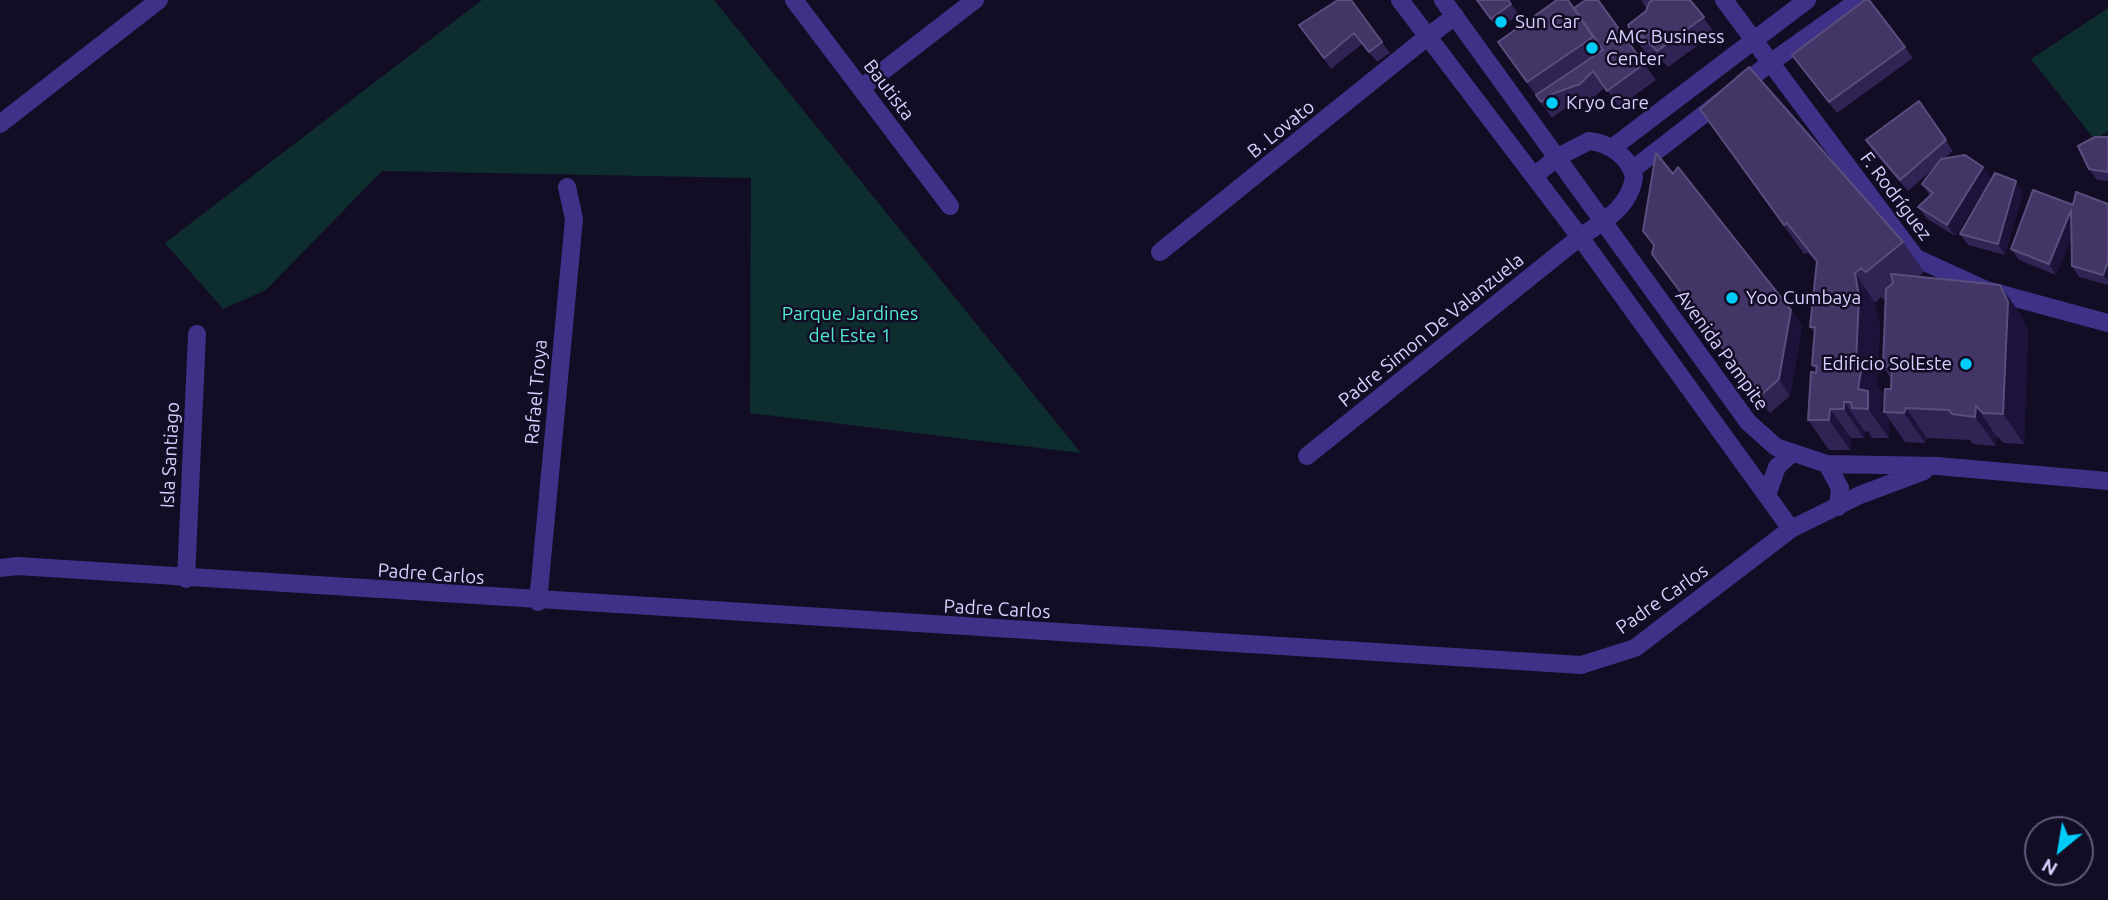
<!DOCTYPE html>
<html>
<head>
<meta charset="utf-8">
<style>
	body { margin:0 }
	#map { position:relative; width:2108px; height:900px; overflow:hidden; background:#120c24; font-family:Ubuntu,sans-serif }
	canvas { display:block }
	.north { position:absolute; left:2024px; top:816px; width:70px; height:70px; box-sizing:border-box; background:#120c24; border:2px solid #625a7c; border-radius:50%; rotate:210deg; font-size:19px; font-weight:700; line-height:28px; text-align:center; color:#d9cfff }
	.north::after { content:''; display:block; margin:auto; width:24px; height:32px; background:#00ccfa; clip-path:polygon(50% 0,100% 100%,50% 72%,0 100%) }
</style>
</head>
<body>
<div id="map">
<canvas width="2108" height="900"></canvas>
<div class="north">N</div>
</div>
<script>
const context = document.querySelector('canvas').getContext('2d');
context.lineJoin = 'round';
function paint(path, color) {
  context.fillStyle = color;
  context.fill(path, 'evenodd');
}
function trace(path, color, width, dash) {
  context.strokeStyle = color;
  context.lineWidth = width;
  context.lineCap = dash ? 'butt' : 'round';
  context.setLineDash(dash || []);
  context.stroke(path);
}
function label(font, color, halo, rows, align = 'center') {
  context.font = font + ' Ubuntu,sans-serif';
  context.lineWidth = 5;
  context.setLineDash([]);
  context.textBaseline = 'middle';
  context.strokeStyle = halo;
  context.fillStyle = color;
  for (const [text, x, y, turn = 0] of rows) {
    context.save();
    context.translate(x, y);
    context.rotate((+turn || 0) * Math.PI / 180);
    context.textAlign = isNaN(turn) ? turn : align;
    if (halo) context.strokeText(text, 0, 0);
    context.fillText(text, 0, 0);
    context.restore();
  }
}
paint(new Path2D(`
	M482 0H714L1081 453 750 413 751 178 382 171 266 290 223 309 165 243Z
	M2108 8V131L2095 140 2031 59Z`), '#0e2d2f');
trace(new Path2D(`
	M794 0 950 206
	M1724 0 1916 258 1986 290 2108 323
	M861 88 975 0
	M0 124 159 0
	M1612 148 1807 0
	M1632 170 1770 63 1859 0
	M1160 252 1427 37
	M1307 456 1580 237C1604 221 1630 207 1634 177 1629 156 1609 143 1589 141L1558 157 1534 176
	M0 568 17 566 1581 665 1635 648 1791 529
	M186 579 197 334
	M538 602 574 219 567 187`), '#3d3288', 18);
trace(new Path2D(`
	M1400 0 1580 237 1791 529 1860 495 1924 471
	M1443 0 1748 422 1776 447 1827 464 1937 466 2108 481
	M1427 37 1455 16
	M1827 464 1840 488 1838 507
	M1767 495 1777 467 1791 454`), '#3d3288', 18);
paint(new Path2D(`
	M1338 0 1382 42 1390 53 1377 62 1362 44 1331 69 1299 25Z
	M1477 0H1508L1519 14 1498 30Z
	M1598 0 1656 80 1619 107 1605 87 1591 100 1563 110 1552 118 1498 42 1574 8Z
	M1641 0H1690L1715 33 1668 67 1654 52 1648 56 1636 40 1647 9Z
	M1905 47 1913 58 1837 113 1792 55Z
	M1919 101 1953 151 1945 158 1991 178 1955 236 1926 218 1918 207 1930 196 1922 184 1935 167 1908 191 1873 151 1866 140Z
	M1700 109 1903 242 1924 272 1918 277 2021 315 2028 331 2024 444 2004 443 1996 436V446L1973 444 1970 440 1927 438 1925 443 1905 442 1884 412 1891 389V379L1883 366 1886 301 1881 297 1875 303 1880 327 1877 385 1883 394 1881 409 1889 421V438H1872L1868 431 1865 432 1864 438H1851L1850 450H1829L1808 420 1817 371 1812 365 1815 333 1810 327 1817 263 1808 253 1804 254Z
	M2108 137V181L2097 180 2089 169Z
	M1673 174 1791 310 1802 326 1790 396 1770 413 1652 254 1654 246 1643 231Z
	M2016 181 2023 192 2005 255 1968 245 1960 234Z
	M2108 204V285L2079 277 2072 266 2071 238 2056 275 2019 260 2011 249Z`), '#312354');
paint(new Path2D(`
	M1983 167 1991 178 1955 236 1947 225Z
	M2016 181 2023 192 2005 255 1998 244Z
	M2071 210 2079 221 2056 275 2049 264Z
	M2108 262V281L2103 275Z
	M1855 273 1875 303 1880 327 1877 385 1883 394 1881 409 1889 421V438L1868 409 1858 389 1856 362Z
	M2000 285 2021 315 2028 331 2024 444 2003 414Z
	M1791 310 1802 326 1790 396 1779 379Z
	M1844 402 1865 432 1864 438 1844 409Z
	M1976 406 1996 436V446L1975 417Z
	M1906 408 1927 438 1925 443 1904 413Z
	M1830 409 1851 438 1850 450 1829 420Z`), '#1d1239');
const building = new Path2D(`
	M1338 0H1351L1382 42 1369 52 1354 33 1324 58 1299 25Z
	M1477 0H1508L1511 4 1491 19Z
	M1557 0H1568L1593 37 1527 82 1498 42Z
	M1586 0H1598L1644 64 1607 91 1593 71 1580 84 1552 94 1541 102 1536 95 1603 50 1574 8Z
	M1652 0H1690L1704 17 1657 51 1642 36 1636 40 1628 25 1646 11 1649 3Z
	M1865 0H1869L1905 47 1829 102 1792 55Z
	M1749 67 1903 242 1866 272 1861 268 1855 273 1859 297 1856 362 1862 364 1858 389 1868 391V409L1852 408 1851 402H1844V409H1830L1829 420H1808L1811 372 1816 373 1817 366 1812 365 1815 327H1810L1817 261 1787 223 1784 225 1700 109Z
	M1919 101 1946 140 1900 180 1866 140Z
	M2095 137H2108V172L2089 169 2078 146Z
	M1656 153 1673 174 1678 167 1791 310 1779 379 1759 397 1652 254 1654 245 1643 231Z
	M1965 155 1983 167 1947 225 1918 207 1933 193 1922 184 1941 159Z
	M1995 173 2016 181 1998 244 1960 234Z
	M2033 190 2073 205 2076 192 2108 204V262L2103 275 2072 266 2071 210 2049 264 2011 249Z
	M1891 274 2000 285 2008 302 2003 414 1983 413 1976 406 1975 417 1952 414 1949 410 1906 408 1904 413 1884 412 1885 389H1891L1892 367 1883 366 1886 289 1893 283Z`);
paint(building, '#433566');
trace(building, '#5a4e7e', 2);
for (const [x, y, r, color] of [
	[1501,22,7,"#00ccfa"],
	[1592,48,7,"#00ccfa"],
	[1552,103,7,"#00ccfa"],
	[1732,298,7,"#00ccfa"],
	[1966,364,7,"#00ccfa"]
]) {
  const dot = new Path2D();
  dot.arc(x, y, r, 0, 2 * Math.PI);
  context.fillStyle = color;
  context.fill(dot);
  trace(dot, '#120c24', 2.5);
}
label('19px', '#d9cfff', '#120c24', [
	["Sun Car",1515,22],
	["AMC Business",1606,37],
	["Center",1606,59],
	["Kryo Care",1566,103],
	["Yoo Cumbaya",1746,298],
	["Edificio SolEste",1952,364,"right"]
], 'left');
label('19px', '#d9cfff', '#120c24', [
	["Bautista",889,90,53],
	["B. Lovato",1281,129,-39],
	["F. Rodríguez",1896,196,53],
	["Padre Simon De Valanzuela",1431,330,-39],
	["Avenida Pampite",1722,350,54],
	["Rafael Troya",536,392,-85],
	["Isla Santiago",170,455,-87],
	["Padre Carlos",431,574,4],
	["Padre Carlos",1662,599,-35],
	["Padre Carlos",997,609,3]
]);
label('19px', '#50ead1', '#120c24', [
	["Parque Jardines",850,314],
	["del Este 1",850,336]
]);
</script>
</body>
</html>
